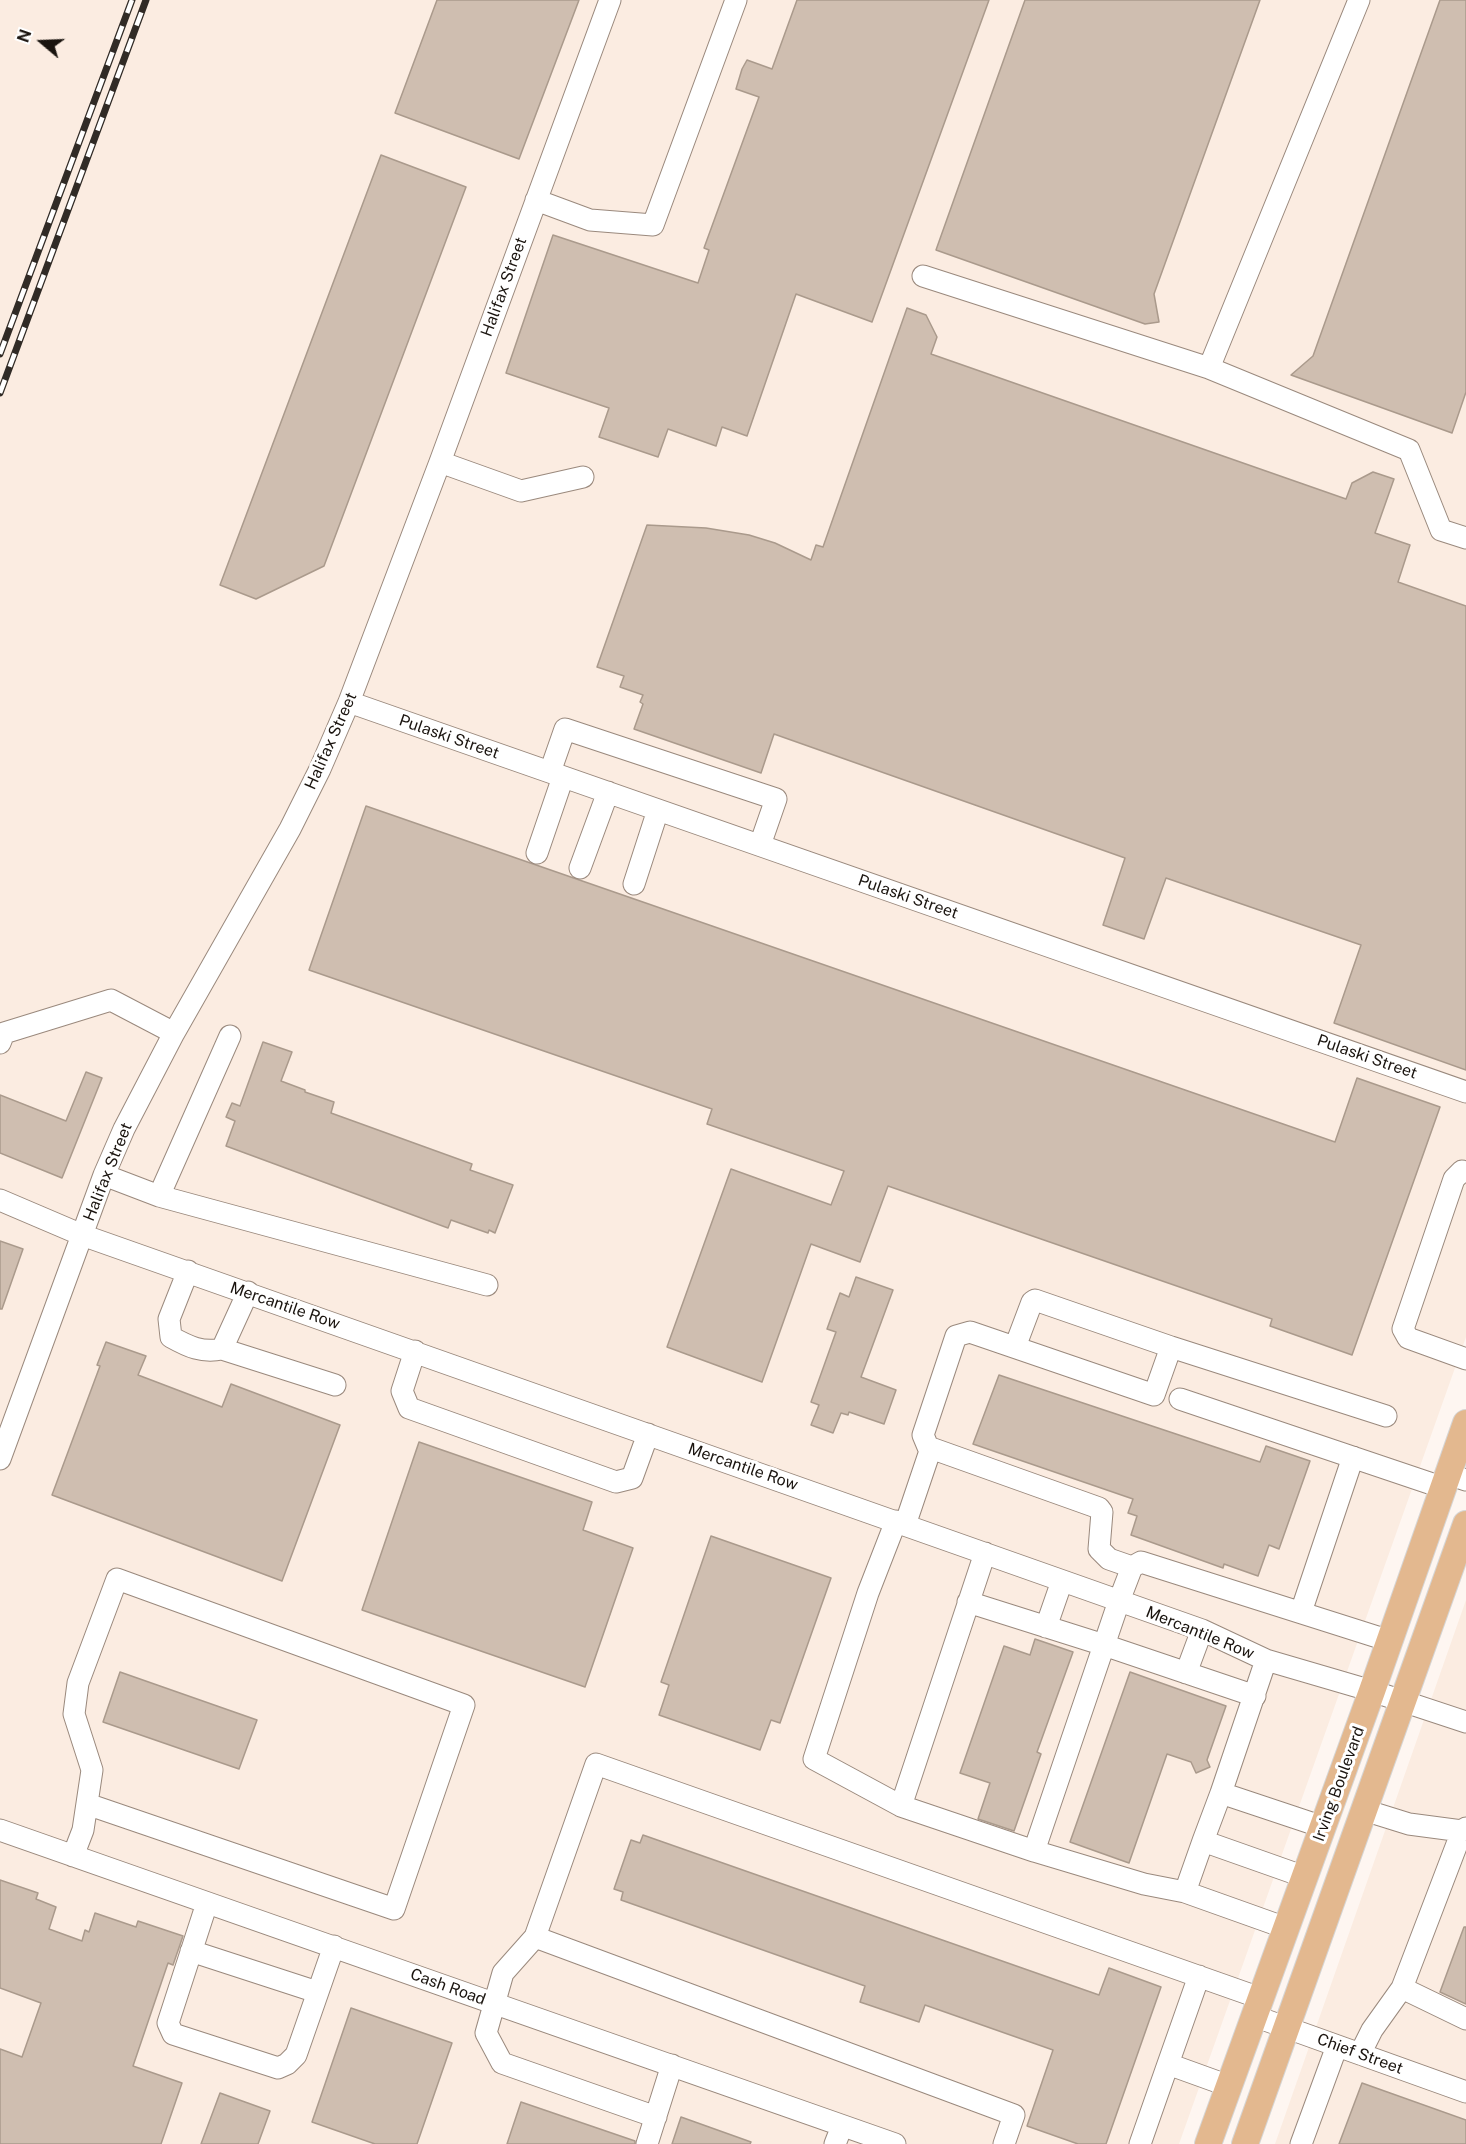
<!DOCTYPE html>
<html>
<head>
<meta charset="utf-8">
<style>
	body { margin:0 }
	#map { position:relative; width:1466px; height:2144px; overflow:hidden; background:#fef6f1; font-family:"Public Sans",sans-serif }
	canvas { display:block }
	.north { position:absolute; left:12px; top:12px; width:60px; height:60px; -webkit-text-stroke:4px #fff; paint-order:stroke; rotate:289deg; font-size:16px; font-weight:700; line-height:24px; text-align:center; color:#1a140f }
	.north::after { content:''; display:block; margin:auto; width:21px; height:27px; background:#1a140f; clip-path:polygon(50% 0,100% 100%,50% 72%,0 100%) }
</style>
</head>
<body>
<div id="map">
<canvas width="1466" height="2144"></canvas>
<div class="north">N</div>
</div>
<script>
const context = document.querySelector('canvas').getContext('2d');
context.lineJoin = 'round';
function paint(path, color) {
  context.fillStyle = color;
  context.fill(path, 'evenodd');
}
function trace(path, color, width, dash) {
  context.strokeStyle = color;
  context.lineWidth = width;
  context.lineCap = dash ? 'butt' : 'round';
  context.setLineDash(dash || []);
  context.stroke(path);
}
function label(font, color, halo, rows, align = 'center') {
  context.font = font + ' "Public Sans",sans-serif';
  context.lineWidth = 6;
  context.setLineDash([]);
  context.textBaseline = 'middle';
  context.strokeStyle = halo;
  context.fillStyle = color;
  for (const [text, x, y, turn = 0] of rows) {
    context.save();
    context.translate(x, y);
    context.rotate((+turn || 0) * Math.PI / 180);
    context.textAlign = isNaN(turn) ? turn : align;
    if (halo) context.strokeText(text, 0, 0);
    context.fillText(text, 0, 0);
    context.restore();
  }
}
paint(new Path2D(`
	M0 0H1466V1337L1179 2144H0Z
	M1466 1600V2144H1275Z`), '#fbece1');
const building = new Path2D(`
	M437 0H579L519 159 395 113Z
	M797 0H989L872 322 796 294 747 436 722 427 716 446 668 429 658 457 599 437 609 408 506 373 553 235 698 283 709 250 704 248 759 97 736 89 742 69 747 60 772 69Z
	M1025 0H1260L1154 294 1159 322 1145 324 936 250Z
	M1440 0H1466V392L1452 433 1291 375 1313 356Z
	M381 155 466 187 324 566 256 599 220 585Z
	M907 308 926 315 937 337 931 354 1346 499 1352 483 1373 472 1394 479 1375 533 1410 545 1398 582 1466 606V1070L1334 1023 1361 945 1166 878 1144 939 1103 925 1125 858 774 734 761 773 634 729 643 704 640 702 643 695 620 687 624 676 597 667 647 525 706 528 749 535 775 543 811 560 816 545 823 547Z
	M366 806 1335 1142 1357 1078 1440 1107 1352 1355 1270 1326 1272 1319 888 1186 860 1262 811 1244 762 1382 667 1347 731 1169 831 1205 844 1171 707 1124 712 1109 309 970Z
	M263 1042 292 1052 281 1081 305 1090V1092L334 1102 331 1113 472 1164 470 1170 513 1185 495 1233 489 1230 488 1233 451 1220 448 1228 226 1146 235 1121 226 1117 232 1103 240 1106Z
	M86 1072 102 1078 62 1178 0 1153V1095L66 1121Z
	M0 1241 23 1249 2 1309H0Z
	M856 1277 893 1290 861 1377 896 1390 884 1424 849 1412 848 1415 841 1413 833 1433 811 1425 819 1405 811 1402 836 1332 827 1329 840 1293 849 1297Z
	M106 1342 146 1356 138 1375 222 1407 231 1384 340 1425 282 1581 52 1495 100 1366 97 1365Z
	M999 1375 1260 1462 1266 1446 1310 1461 1279 1549 1269 1545 1258 1576 1224 1564 1223 1568 1131 1535 1137 1516 1128 1513 1133 1499 973 1444Z
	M419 1442 592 1502 583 1530 633 1548 585 1687 362 1610Z
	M711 1536 831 1578 780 1723 771 1720 760 1750 659 1715 669 1685 661 1682Z
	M1035 1639 1073 1652 1037 1752 1041 1754 1014 1831 978 1819 990 1783 960 1773 1004 1646 1030 1655Z
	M120 1672 257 1720 239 1769 103 1722Z
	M1130 1672 1226 1706 1207 1760 1210 1767 1196 1773 1191 1762 1167 1754 1129 1863 1070 1842Z
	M643 1835 1099 1995 1109 1968 1161 1987 1106 2144H1078L1027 2126 1053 2050 925 2005 919 2022 860 2002 865 1986 621 1900 623 1892 614 1889 631 1840 640 1843Z
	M0 1880 38 1893 36 1899 56 1907 49 1929 82 1941 85 1930 89 1932 95 1913 136 1927 138 1921 183 1936 173 1965 168 1963 133 2066 182 2083 161 2144H0V2049L22 2057 41 2003 0 1988Z
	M1464 1927H1466V2004L1440 1992Z
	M351 2008 452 2043 417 2144H375L312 2122Z
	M1362 2083 1466 2120V2144H1339Z
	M220 2093 270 2111 258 2144H201Z
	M521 2102 635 2141V2144H507Z
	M681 2117 751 2142 750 2144H672Z`);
paint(building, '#cfbeb0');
trace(building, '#aa9a8c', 1.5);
const minor = new Path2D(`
	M536 200 590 220 653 225 736 0
	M923 276 1209 368 1359 0
	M1209 368 1409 450 1441 530 1466 538
	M440 462 521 491 583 477
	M349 702 1466 1092
	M550 772 565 729 776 799 760 845
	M537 853 563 777
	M580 868 608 792
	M634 884 658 810
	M0 1043 4 1033 111 1000 174 1033
	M1466 1172 1462 1171 1454 1179 1403 1329 1408 1338 1466 1359
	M104 1175 159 1196 487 1285
	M159 1196 230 1036
	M0 1200 82 1235 1202 1630 1266 1660 1372 1691 1466 1722
	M188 1271 169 1319 171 1337C189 1347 202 1353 222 1349L248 1292
	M1015 1347 1032 1302 1035 1300 1171 1347
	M222 1349 335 1385
	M415 1351 402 1391 409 1408 616 1482 632 1478 648 1434
	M1180 1399 1444 1488
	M0 1459 104 1175 124 1129 174 1033 290 829 320 769 349 702 440 462 610 0
	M1448 1474 1466 1480
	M896 1521 868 1593 814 1759 901 1806 1034 1851
	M905 1525 931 1448
	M1132 1567 1109 1559 1099 1549 1102 1512 1099 1508 928 1447 923 1435 956 1336 970 1332 1154 1395 1171 1347 1386 1416
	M968 1602 1104 1645 1255 1696
	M1301 1612 1353 1457
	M1046 1627 1062 1581
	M1186 1673 1202 1630
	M1221 1793 1266 1660
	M901 1806 985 1553
	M1364 1810 1409 1824 1462 1831
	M1466 1828 1462 1831 1402 1988 1466 2019
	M0 1830 895 2144
	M1203 1841 1221 1793 1323 1827
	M73 1856 83 1830 92 1770 74 1714 78 1683 117 1579 464 1705 394 1909 87 1804
	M1185 1892 1203 1841 1305 1877
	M207 1903 168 2023 173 2034 278 2068 287 2064 296 2055 334 1946
	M1286 1928 1185 1892 1144 1884 1034 1851 1119 1601 1132 1567 1141 1562 1390 1641
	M535 1937 596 1764 1260 1998
	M191 1951 317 1992
	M1254 2016 1466 2092
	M1360 2054 1372 2030 1402 1988
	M1168 2064 1199 1976
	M656 2117 502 2063 486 2033 503 1973 535 1937 1014 2115 1004 2144
	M647 2144 672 2065
	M835 2144 842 2126
	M1140 2144 1168 2064 1229 2086
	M1301 2144 1337 2046`);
const major = new Path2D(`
	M1208 2144 1372 1691 1466 1423
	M1245 2144 1466 1524`);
trace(minor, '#9a897d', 23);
trace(major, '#d6d5d4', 28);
trace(minor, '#fff', 21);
trace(major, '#e3b88f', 26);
const rail = new Path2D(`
	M0 354 132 0
	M0 393 146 0`);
trace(rail, '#312b26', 7);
trace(rail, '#fff', 4.5, [14]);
label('16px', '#1a140f', '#fff', [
	["Halifax Street",504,287,-70],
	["Pulaski Street",449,737,19],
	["Halifax Street",331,741,-66],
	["Pulaski Street",908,897,19],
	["Pulaski Street",1367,1057,19],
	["Halifax Street",108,1172,-68],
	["Mercantile Row",285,1306,19],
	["Mercantile Row",743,1467,19],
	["Mercantile Row",1200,1633,22],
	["Irving Boulevard",1339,1784,-70],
	["Cash Road",448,1987,20],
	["Chief Street",1360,2054,20]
]);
</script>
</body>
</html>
